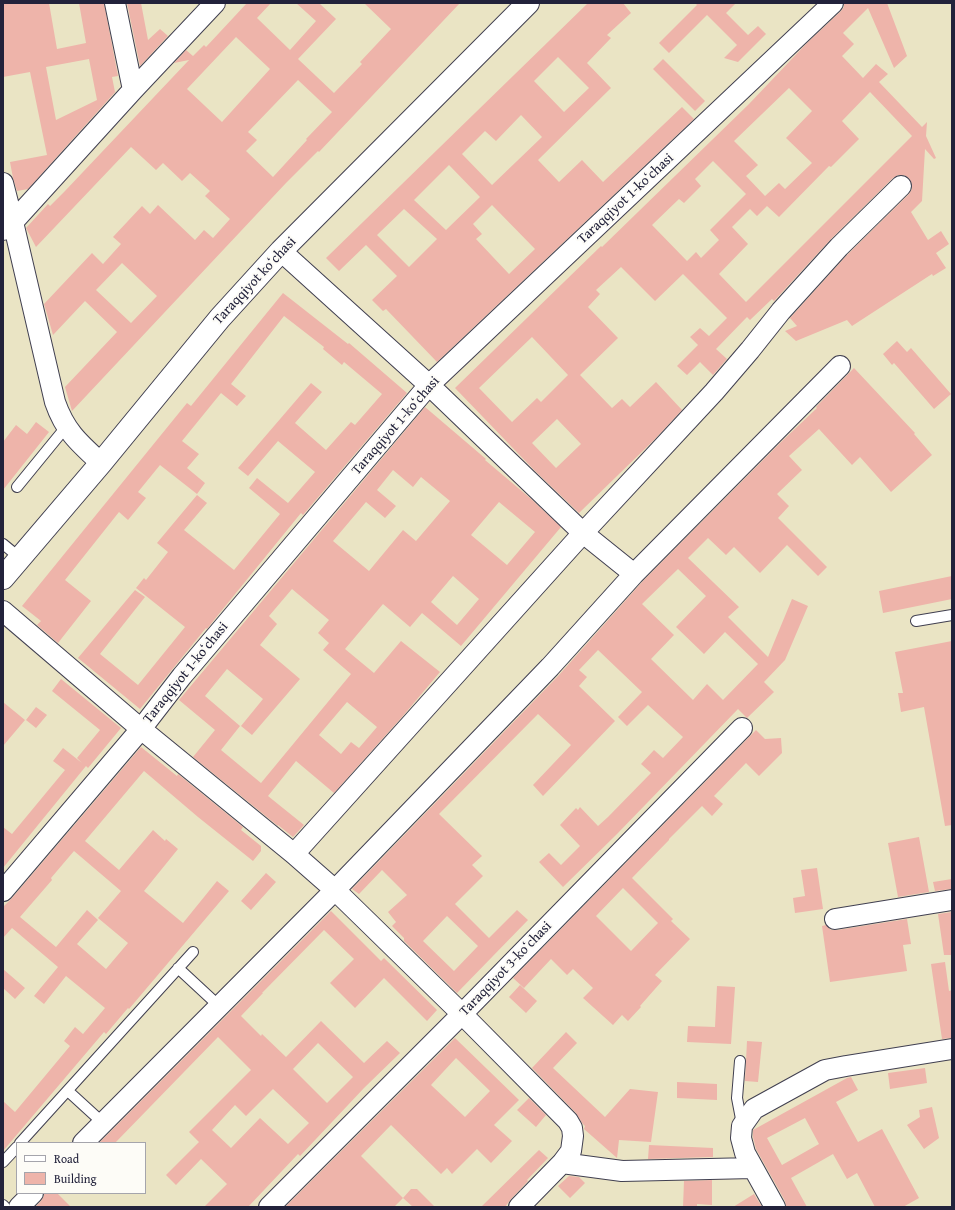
<!DOCTYPE html>
<html>
<head>
<meta charset="utf-8">
<style>
	body { margin:0 }
	#map { position:relative; width:955px; height:1210px; overflow:hidden; background:#eae4c4; font-family:"Gentium Book Plus",serif }
	canvas { display:block }
	.frame { position:absolute; inset:0; border:4px solid #22223b; pointer-events:none }
	.legend { position:absolute; left:16px; top:1142px; width:130px; height:52px; box-sizing:border-box; background:#fdfcf7; border:1px solid #a5a5ac; margin:0; padding:5px 7px; list-style:none; font-size:12px; color:#22223b }
	.legend li { display:flex; align-items:center; gap:8px; height:20px }
	.legend b { width:20px; border:1px solid #a5a5ac }
</style>
</head>
<body>
<div id="map">
<canvas width="955" height="1210"></canvas>
<div class="frame"></div>
<ul class="legend">
<li><b style="height:5px;background:#fff"></b>Road</li>
<li><b style="height:11px;background:#eeb4aa"></b>Building</li>
</ul>
</div>
<script>
const context = document.querySelector('canvas').getContext('2d');
context.lineJoin = 'round';
function paint(path, color) {
  context.fillStyle = color;
  context.fill(path, 'evenodd');
}
function trace(path, color, width, dash) {
  context.strokeStyle = color;
  context.lineWidth = width;
  context.lineCap = dash ? 'butt' : 'round';
  context.setLineDash(dash || []);
  context.stroke(path);
}
function label(font, color, halo, rows, align = 'center') {
  context.font = font + ' "Gentium Book Plus",serif';
  context.lineWidth = 4;
  context.setLineDash([]);
  context.textBaseline = 'middle';
  context.strokeStyle = halo;
  context.fillStyle = color;
  for (const [text, x, y, turn = 0] of rows) {
    context.save();
    context.translate(x, y);
    context.rotate((+turn || 0) * Math.PI / 180);
    context.textAlign = isNaN(turn) ? turn : align;
    if (halo) context.strokeText(text, 0, 0);
    context.fillText(text, 0, 0);
    context.restore();
  }
}
paint(new Path2D(`
	M3 3H49L57 49 86 43 79 3H104L118 76 112 77 115 92 117 90 28 189 17 191 13 178 10 162 47 155 30 72 3 77ZM89 59 97 100 56 120 46 67Z
	M127 3H141L148 40 160 29 168 36 140 66Z
	M247 3H271L257 18 290 50 316 21 296 3H319L336 19 298 59 334 93 362 64 360 62 391 29 364 3H460L319 152 318 151 286 183 72 411 65 387 117 332 85 301 53 335 44 304 92 253 103 264 121 244 113 237 142 206 150 214 158 205 195 240 204 230 213 238 230 219 205 196 210 191 190 173 182 181 163 163 156 170 131 147 36 247 26 228 48 204 50 206 65 191 189 60 174 63 186 50 193 56 204 45 206 47ZM236 37 270 69 222 122 187 89ZM298 80 332 112 306 139 307 140 273 177 246 151 257 140 248 132ZM122 263 157 296 131 323 96 290Z
	M588 3H623L631 13 607 35 611 38 587 63 611 88 538 160 559 182 582 160 603 182 682 107 694 119 437 362 386 309 383 311 372 300 397 276 366 245 339 271 326 258ZM558 57 589 88 564 112 534 81ZM521 115 542 137 492 185 462 154 485 131 496 141ZM449 165 480 197 446 230 414 200ZM492 205 535 249 509 274 476 239 482 234 473 224ZM404 209 437 239 409 267 377 235Z
	M695 3H736L726 13 748 35 758 26 766 34 738 62 724 58 737 45 707 15 669 53 659 43 697 5Z
	M844 3H887L907 56 894 68 868 8 843 33 854 44 842 56 863 78 876 64 888 74 879 82 922 127 927 122 926 136 936 158 934 159 925 149 922 201 911 212 928 240 941 231 949 244 936 253 946 268 933 276 932 274 852 326 847 320 796 341 785 331 797 326 790 318 847 255 909 194 912 189V184L909 178 904 175H898L893 178 831 239 774 301 772 299 750 320 747 317 716 349 727 359 713 375 700 362 687 375 677 366 698 345 690 337 700 328 709 336 727 318 683 274 655 301 621 267 596 290 600 294 588 307 618 338 580 375 612 408 622 399 630 407 656 382 682 410 655 439 579 513 535 471 455 388 601 246 602 247 749 104 807 43 841 11 844 7ZM789 88 812 111 786 138 812 163 785 189 779 183 765 196 746 176 758 165 734 141ZM870 92 912 136 746 302 719 274 748 244 732 227 750 209 757 216 767 206 779 217 829 166 831 167 859 139 842 121ZM713 161 746 194 710 230 719 240 701 258 696 252 687 261 652 225 679 199 684 203 701 186 695 179ZM532 337 568 375 541 402 537 398 512 422 479 388ZM557 419 581 444 556 468 532 443Z
	M663 59 705 101 695 111 653 69Z
	M283 293 348 344 349 343 407 393 303 515 301 513 214 620 207 629 206 628 140 709 78 658 135 590 145 597 100 654 138 685 185 627 136 588 144 578 146 580 168 552 157 543 197 495 207 503 184 530 234 570 280 514 249 488 257 478 288 503 315 472 278 441 248 476 238 468 311 383 322 392 295 423 326 450 351 422 355 425 382 394 344 362 342 365 323 349 324 347 284 316 231 384 246 396 237 406 221 393 182 441 199 454 187 468 205 483 197 494 160 465 138 492 146 498 128 520 119 512 65 580 91 601 58 643 37 625 41 621 22 606 187 403 191 406Z
	M897 341 907 352 911 348 951 394 934 409 894 363 892 365 883 354Z
	M854 368 915 433 914 434 932 455 891 492 860 457 852 465 819 429 789 456 802 470 777 494 789 506 778 518 827 567 818 576 787 545 760 573 734 547 726 555 708 538 688 558 739 607 728 617 768 657 792 599 808 606 785 660 764 682 774 692 747 718 738 709 617 834 563 887 539 862 549 853 561 865 580 846 560 825 576 808 578 810 580 807 598 826 608 817 651 773 641 764 654 750 663 758 683 737 648 705 627 726 618 717 642 692 598 650 579 670 587 677 579 686 615 721 543 796 533 785 571 745 538 714 439 814 482 856 472 865 483 876 455 904 489 938 517 910 528 920 457 993 404 941V938L392 926 396 922 388 912 407 895 382 870 359 894 352 889 559 675 642 582 780 443 817 408 816 407ZM678 569 706 596 676 627 704 654 725 632 758 664 723 700 707 684 693 700 651 659 674 635 642 604ZM447 916 478 946 454 971 423 941Z
	M425 407 486 459 485 460 530 498 561 527 461 646 422 613 410 627 383 604 345 649 374 673 401 641 440 672 402 717 334 793 296 761 268 796 304 825 293 837 278 825V826L193 757 215 730 179 700ZM393 470 413 487 421 477 450 501 416 541 403 530 369 571 333 541 366 502 385 518 396 506 377 490ZM499 502 535 532 507 565 471 535ZM453 576 479 599 457 625 431 602ZM292 589 329 620 318 633 329 643 323 650 351 674 261 783 221 750 240 726 205 696 227 669 263 699 241 726 252 735 300 679 260 645 277 624 269 616ZM347 702 377 727 359 748 351 742 341 754 319 735Z
	M36 422 49 432 3 490V442L16 425 27 434Z
	M952 576V599L883 613 879 591Z
	M952 641V825L945 826 924 707 901 712 898 693H903L895 652Z
	M61 679 121 728 88 768 86 766 3 868V827L12 834 65 770 53 761 63 748 82 763 77 758 100 730 52 691Z
	M3 702 25 720 3 746Z
	M36 707 47 715 36 728 26 720Z
	M756 730 765 739 781 738 782 753 759 776 746 763 714 796 723 804 712 816 702 806 669 839V840L632 878 673 919 671 921 690 939 655 975 662 981 640 1006 641 1007 628 1021 622 1015 613 1025 583 998 593 988 573 969 567 975 551 959 524 988 513 978ZM623 888 658 923 631 951 596 916Z
	M141 747 177 776 178 774 243 827 241 830 261 846V851L253 861 198 817 144 771 85 841 119 870 153 830 165 841 166 839 178 849 144 891 183 923 217 881 229 891 129 1009 128 1008 106 1034 104 1032 3 1151V1101L15 1112 70 1046 64 1041 75 1027 83 1034 105 1008 66 976 44 1004 34 996 58 967 12 928 3 938V907L12 898ZM74 851 121 891 98 918 128 943 106 969 77 944 98 920 87 910 56 947 20 917 52 880 51 878Z
	M919 837 929 892 898 897 888 843Z
	M817 868 823 909 795 913 793 898 805 896 801 870Z
	M266 873 276 882 251 910 241 901Z
	M952 879V889L935 891 933 882Z
	M331 911 381 961 384 958 437 1010 427 1021 384 978 355 1008 330 983 354 959 324 930 262 993H263L241 1016 261 1036 262 1034 286 1057 321 1021 364 1063 387 1041 400 1053 364 1088 300 1156 298 1154 248 1207H204L227 1184 201 1159 176 1185 166 1175 199 1142 189 1132 251 1070 218 1037 115 1143H99ZM318 1043 353 1077 327 1103 293 1069ZM273 1089 309 1123 288 1144 260 1118 231 1148 212 1130 235 1105 246 1116Z
	M952 912V955H944L938 914Z
	M907 919 911 944 903 945 907 971 830 982 822 926 826 925 831 930H837Z
	M945 962 949 991 952 990V1038L942 1039 931 964Z
	M3 969 25 988 15 999 3 988Z
	M520 985 537 1001 526 1013 509 997Z
	M717 986 735 987 731 1044 687 1042 688 1026 715 1027Z
	M566 1032 577 1043 553 1068 605 1117 630 1089 658 1092 651 1142 619 1140 617 1158 584 1129 585 1126 582 1123 576 1113 532 1068Z
	M455 1038 519 1100 494 1125 512 1141 491 1163 477 1149 452 1174 447 1168 441 1174 391 1125 361 1156 403 1198 394 1207H285ZM456 1058 490 1091 465 1117 431 1085Z
	M747 1041 762 1042 758 1082 745 1081Z
	M925 1068 927 1083 890 1089 888 1073Z
	M851 1077 858 1090 836 1102 858 1142 882 1129 919 1198 903 1207H875L857 1173 847 1179 833 1154 791 1178 807 1207H786L785 1201 756 1149 753 1137V1130L847 1078ZM805 1118 819 1144 782 1165 767 1138Z
	M677 1082 717 1084V1100L677 1098Z
	M529 1098 546 1115 536 1127 517 1110Z
	M932 1107 939 1138 924 1149 907 1125 920 1117 919 1110Z
	M649 1145 713 1148V1157L648 1159Z
	M539 1150 548 1158 527 1180 528 1181 511 1199 505 1207H481Z
	M569 1176 579 1177 585 1183 570 1198 558 1186Z
	M712 1180V1205L697 1204V1207H683L684 1181Z
	M411 1189H417L435 1207H413L403 1198Z
	M44 1193H57L71 1207H35L41 1201 44 1196Z
	M754 1194 762 1207H733Z`), '#eeb4aa');
const service = new Path2D(`
	M17 487 66 427
	M3 544 20 558
	M916 621 952 615
	M178 968 219 1006
	M740 1061 737 1098 742 1124
	M68 1091 103 1123
	M20 1143 193 952
	M3 1162 17 1147
	M3 1205 5 1207`);
const minor = new Path2D(`
	M115 3 133 90
	M3 183 13 222 55 402C65 431 79 443 101 463
	M3 230 13 222 133 90 215 3
	M281 251 429 385 583 533 634 574
	M3 611 141 729 294 854 335 890 462 1014 568 1121 572 1128 573 1136 571 1151 562 1163 519 1207
	M294 854 583 533 714 392 750 350 781 311 839 247 901 186
	M3 891 141 729 182 676 429 385 833 3
	M835 919 952 900
	M83 1143 335 890 550 667 634 574 840 366
	M562 1163 622 1171 753 1168
	M19 1207 33 1193
	M269 1207 462 1014 742 728
	M775 1207 745 1153 741 1138 742 1126 754 1109 825 1070 846 1066 952 1049`);
const tertiary = new Path2D(`
	M3 578 101 463 220 318 281 251 528 3`);
trace(service, '#403f50', 12);
trace(minor, '#403f50', 22);
trace(tertiary, '#403f50', 24);
trace(service, '#fff', 10);
trace(minor, '#fff', 20);
trace(tertiary, '#fff', 22);
label('14px', '#22223b', '#fdfcf7', [
	["Taraqqiyot 1-koʻchasi",626,199,-43],
	["Taraqqiyot koʻchasi",255,281,-47],
	["Taraqqiyot 1-koʻchasi",396,426,-49],
	["Taraqqiyot 1-koʻchasi",186,673,-51],
	["Taraqqiyot 3-koʻchasi",506,969,-46]
]);
</script>
</body>
</html>
